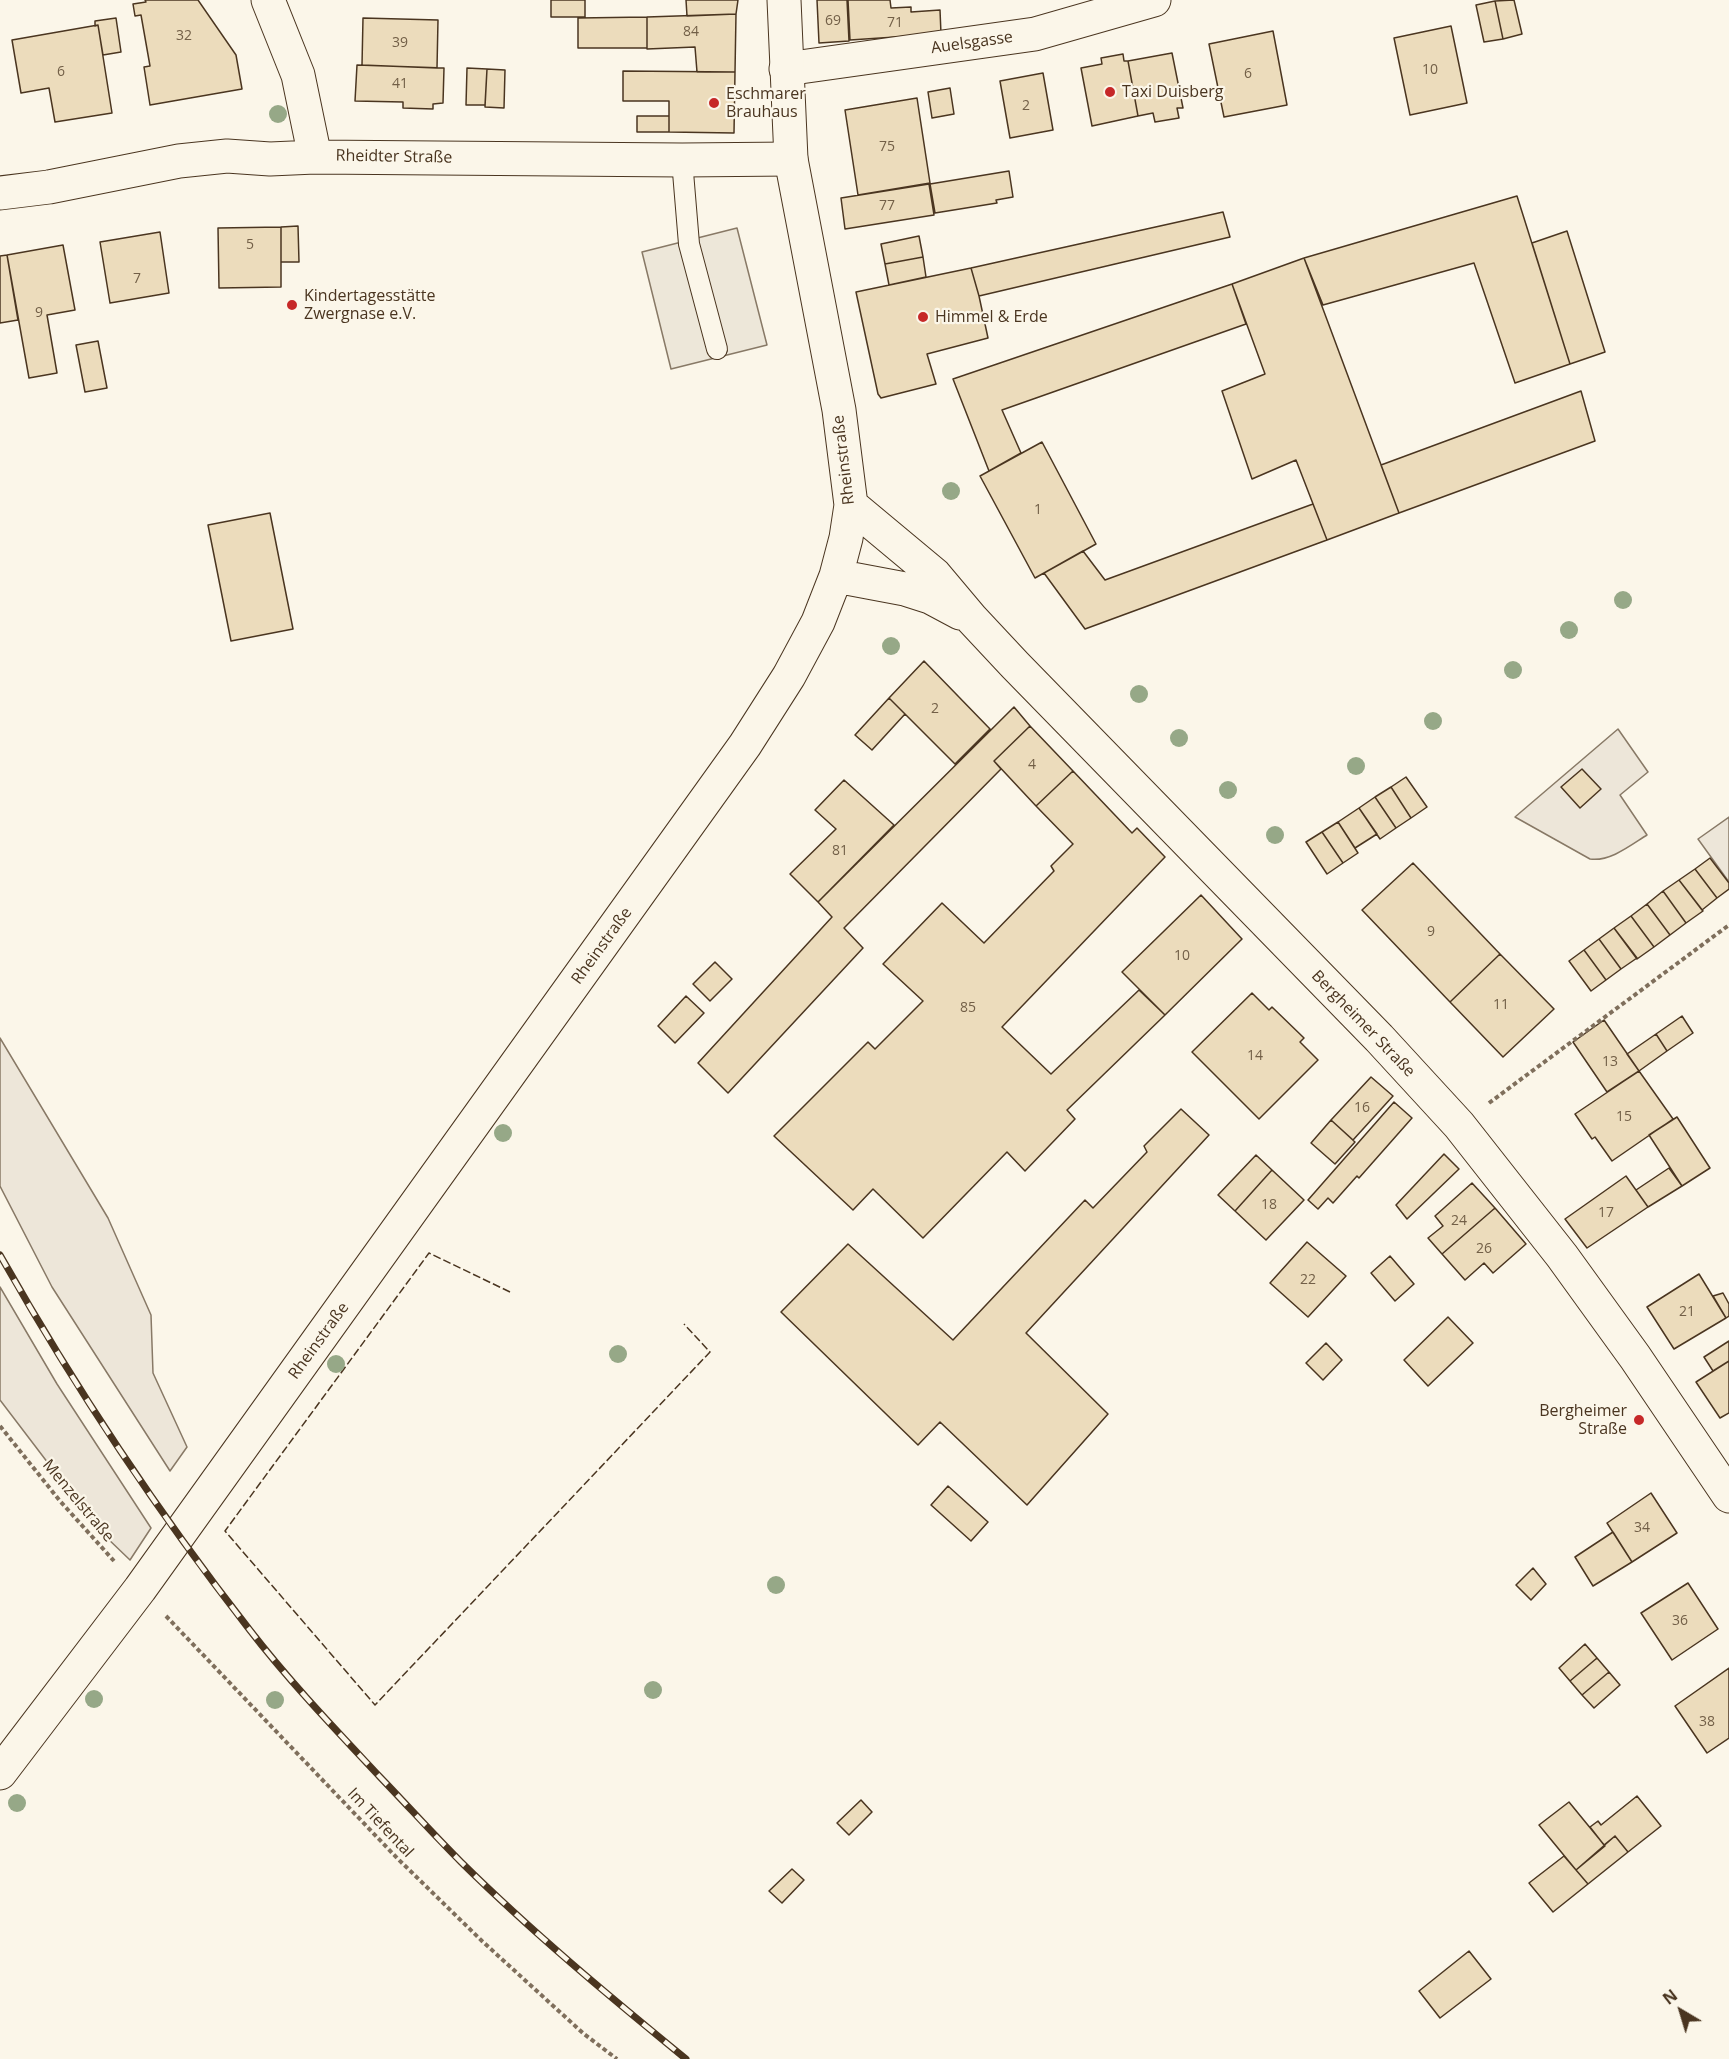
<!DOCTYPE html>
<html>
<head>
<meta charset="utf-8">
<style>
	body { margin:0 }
	#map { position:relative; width:1729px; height:2059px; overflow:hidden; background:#fbf6e9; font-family:"Open Sans",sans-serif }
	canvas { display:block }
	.north { position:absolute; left:1651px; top:1981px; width:60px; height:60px; -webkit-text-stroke:4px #fbf6e9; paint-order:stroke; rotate:322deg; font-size:16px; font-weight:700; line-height:24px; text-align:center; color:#4a3520 }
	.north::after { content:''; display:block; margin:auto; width:21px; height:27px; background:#4a3520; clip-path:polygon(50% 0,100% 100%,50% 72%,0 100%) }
</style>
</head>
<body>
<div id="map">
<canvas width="1729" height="2059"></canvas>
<div class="north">N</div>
</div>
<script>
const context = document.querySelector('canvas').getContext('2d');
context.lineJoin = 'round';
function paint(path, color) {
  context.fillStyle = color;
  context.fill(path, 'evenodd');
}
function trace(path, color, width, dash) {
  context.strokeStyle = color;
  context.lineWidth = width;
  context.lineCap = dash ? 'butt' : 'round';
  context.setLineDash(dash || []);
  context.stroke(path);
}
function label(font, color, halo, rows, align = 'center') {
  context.font = font + ' "Open Sans",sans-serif';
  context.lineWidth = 4.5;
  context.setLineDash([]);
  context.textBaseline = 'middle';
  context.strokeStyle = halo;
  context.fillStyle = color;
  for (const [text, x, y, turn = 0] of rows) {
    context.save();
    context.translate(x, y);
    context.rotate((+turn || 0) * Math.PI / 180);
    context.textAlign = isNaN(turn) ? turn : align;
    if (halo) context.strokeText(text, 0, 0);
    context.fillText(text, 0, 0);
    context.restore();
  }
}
const green = new Path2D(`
	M1618 729 1648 772 1620 795 1647 835C1631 845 1610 862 1590 859L1515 817Z
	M1729 817V882L1698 839Z
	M0 1038 108 1218 151 1315 153 1373 187 1447 170 1471 52 1287 0 1186Z
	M0 1287 57 1384 151 1528 130 1560 105 1536 80 1505 0 1400Z`);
paint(green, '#ede6d9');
trace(green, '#887966', 1.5);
const parking = new Path2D(`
	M737 228 767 345 671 369 642 252Z`);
paint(parking, '#ede7d9');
trace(parking, '#887966', 1.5);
const building = new Path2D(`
	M145 0H198L236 55 242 89 150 105 144 67 150 66 141 15 135 16 133 4 146 2Z
	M551 0H585V17H551Z
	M686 0H738L736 14 687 16Z
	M817 0H847L849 41 819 43Z
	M848 0H890L891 8 911 7V12L940 10 941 34 850 40Z
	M1514 0 1522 34 1503 39 1495 1Z
	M1495 1 1503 39 1484 42 1476 5Z
	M736 14 735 72H697L695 47 647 49V17Z
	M647 17V48H578V18Z
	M116 18 121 52 103 55 98 25 95 26V21Z
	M363 18 438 20 437 68 362 65Z
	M98 25 112 113 55 122 49 88 21 93 12 40Z
	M1451 26 1467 103 1410 115 1394 38Z
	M1273 31 1287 105 1224 117 1209 44Z
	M1172 53 1183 108H1177L1179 118 1155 122 1153 113 1138 116 1128 61Z
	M1123 54 1124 61H1128L1138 116 1092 126 1081 68 1102 64 1101 58Z
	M357 65 444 68 443 103 433 104V109L403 108V102L355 101Z
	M467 68 487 69 485 105H466Z
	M487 69 505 70 504 108 485 107Z
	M623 71 735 72 734 133 669 132V101H623Z
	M1043 73 1053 130 1010 138 1000 81Z
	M950 88 954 114 932 118 928 92Z
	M917 98 930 183 858 195 845 110Z
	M637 116H669V132H637Z
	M1009 171 1013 197 996 200 997 203 935 213 930 184Z
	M929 184 934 215 845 229 841 198Z
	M1517 196 1570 364 1515 383 1474 263 1323 305 1304 258Z
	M1223 212 1230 237 979 296 971 268Z
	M298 226 299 262H281V227Z
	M281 227V287L219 288 218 228Z
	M1567 231 1605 352 1570 364 1532 243Z
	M160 232 169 293 110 303 100 242Z
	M919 236 923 257 885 264 881 244Z
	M63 245 75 310 47 315 57 373 29 378 7 255Z
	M7 255 18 320 0 323V256Z
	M923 257 926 277 889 285 885 264Z
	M1304 258 1399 513 1327 540 1296 460 1252 479 1222 391 1265 374 1232 284Z
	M971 268 979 296 988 338 927 354 936 384 881 398 878 394 856 292Z
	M1232 284 1246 324 1002 410 1021 453 989 471 953 379Z
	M98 341 107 388 85 392 76 345Z
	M1581 391 1595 441 1399 513 1381 465Z
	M1042 442 1096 544 1035 578 980 476Z
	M1313 504 1327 540 1085 629 1044 573 1083 551 1105 580Z
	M270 513 293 629 231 641 208 525Z
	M924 661 990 729 955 764 889 698Z
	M889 698 905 714 872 750 855 735Z
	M1014 707 1030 726 994 761 1001 769 844 928 863 948 728 1093 698 1063 832 917 818 902Z
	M1030 726 1073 771 1036 806 994 761Z
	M1582 769 1601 789 1580 808 1561 787Z
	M1073 771 1132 833 1137 828 1165 857 1002 1027 1051 1074 1139 990 1165 1015 1067 1110 1075 1119 1025 1171 1007 1152 923 1238 873 1189 853 1210 774 1136 868 1042 875 1049 923 1001 883 964 942 903 984 943 1054 871 1051 866 1073 844 1036 806Z
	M1406 777 1427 807 1411 818 1391 787Z
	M844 780 894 825 818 902 790 874 836 829 815 810Z
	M1391 787 1411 818 1396 828 1375 797Z
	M1375 797 1396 828 1380 839 1359 808Z
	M1359 808 1377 834 1355 848 1338 822Z
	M1338 822 1358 853 1343 863 1322 832Z
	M1322 832 1343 863 1327 874 1306 842Z
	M1710 858 1729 883V889L1717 898 1695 869Z
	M1413 863 1500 954 1450 1002 1362 910Z
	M1695 869 1717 898 1702 910 1679 880Z
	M1679 880 1703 911 1686 923 1663 891Z
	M1663 891 1686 923 1670 935 1647 904Z
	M1201 895 1242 939 1165 1015 1122 972Z
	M1647 904 1670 935 1654 947 1631 916Z
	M1631 916 1654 947 1637 959 1614 928Z
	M1614 928 1637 958 1621 969 1599 939Z
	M1599 939 1621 969 1606 980 1584 950Z
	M1584 950 1606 980 1591 991 1569 961Z
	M1500 954 1554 1009 1503 1057 1450 1002Z
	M715 962 732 979 710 1001 693 984Z
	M1252 993 1269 1010 1272 1007 1304 1038 1300 1042 1318 1060 1259 1119 1192 1052Z
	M686 996 704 1013 675 1043 658 1026Z
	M1682 1016 1693 1033 1667 1051 1656 1034Z
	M1604 1020 1639 1071 1607 1092 1573 1042Z
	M1656 1034 1667 1051 1639 1071 1627 1054Z
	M1639 1071 1673 1119 1612 1161 1595 1137 1592 1139 1575 1114Z
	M1371 1077 1393 1096 1353 1140 1331 1120Z
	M1394 1102 1412 1118 1359 1178 1357 1176 1333 1203 1328 1198 1318 1209 1308 1200Z
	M1181 1109 1209 1135 1026 1333 1108 1414 1027 1505 940 1422 918 1445 781 1312 848 1244 953 1340 1085 1200 1093 1208 1147 1152 1144 1146Z
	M1677 1117 1710 1168 1682 1186 1649 1135Z
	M1331 1120 1355 1142 1335 1164 1311 1143Z
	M1444 1154 1459 1169 1407 1219 1396 1205Z
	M1256 1155 1272 1170 1235 1211 1218 1195Z
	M1669 1168 1682 1186 1648 1207 1636 1190Z
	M1272 1170 1304 1200 1266 1240 1235 1211Z
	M1626 1176 1648 1207 1587 1248 1565 1219Z
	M1472 1183 1495 1208 1442 1254 1428 1238 1443 1226 1435 1216Z
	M1495 1208 1526 1244 1493 1273 1484 1263 1465 1280 1442 1254Z
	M1307 1242 1346 1276 1308 1317 1270 1283Z
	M1390 1256 1414 1284 1395 1301 1371 1273Z
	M1699 1274 1726 1318 1674 1349 1647 1307Z
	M1723 1293 1729 1304V1316L1726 1318 1713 1296Z
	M1448 1317 1473 1343 1428 1386 1404 1360Z
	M1729 1341V1361L1713 1371 1704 1357Z
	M1326 1343 1342 1360 1323 1380 1306 1363Z
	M1729 1361V1413L1720 1418 1696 1382Z
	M948 1486 988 1522 971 1541 931 1505Z
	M1651 1493 1677 1533 1632 1562 1607 1523Z
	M1613 1532 1632 1562 1593 1586 1575 1557Z
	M1533 1568 1546 1584 1531 1600 1516 1585Z
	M1688 1583 1718 1629 1672 1660 1641 1613Z
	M1585 1644 1597 1658 1570 1681 1559 1668Z
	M1597 1658 1609 1672 1582 1695 1570 1681Z
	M1729 1668V1738L1707 1753 1675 1706Z
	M1609 1672 1620 1685 1594 1708 1582 1695Z
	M1637 1796 1661 1826 1628 1852 1615 1836 1604 1845 1590 1827 1598 1821 1601 1825Z
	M861 1800 872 1812 849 1835 837 1823Z
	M1569 1802 1605 1846 1576 1870 1539 1825Z
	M1615 1836 1628 1852 1588 1884 1576 1870Z
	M1564 1856 1588 1884 1553 1912 1529 1883Z
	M792 1869 804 1880 782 1903 769 1891Z
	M1469 1951 1491 1979 1440 2018 1419 1991Z`);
paint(building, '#ecdcbc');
trace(building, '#4a3520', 1.5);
const service = new Path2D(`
	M682 160 689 244 717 349`);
const minor = new Path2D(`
	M268 0 298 75 315 157
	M786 69 1035 34 1154 0
	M0 193 49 187 179 161 227 156 270 159 315 157 682 160 791 159`);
const tertiary = new Path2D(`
	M851 505 935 575 972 619 1015 665 1379 1038 1459 1125 1562 1256 1635 1357 1729 1496
	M836 576 905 589 930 597 960 613
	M0 1773 140 1589 745 745 789 676 818 622 836 576 846 538 851 505 839 410 791 159 784 0`);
trace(service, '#4a3520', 22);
trace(minor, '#4a3520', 35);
trace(tertiary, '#4a3520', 35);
trace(new Path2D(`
	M1489 1103 1729 925
	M0 1426 60 1501 114 1561
	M166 1616 397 1858 482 1941 584 2034 617 2059`), '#7f6f5c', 4, [4.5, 3]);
trace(service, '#fbf6e9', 20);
trace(minor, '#fbf6e9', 33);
trace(tertiary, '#fbf6e9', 33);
const rail = new Path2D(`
	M0 1255C74 1386 156 1510 249 1629 289 1681 335 1729 380 1777 407 1805 433 1834 461 1862 532 1932 609 1996 686 2059`);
trace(rail, '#4a3520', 7);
trace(rail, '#fbf6e9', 4.5, [14]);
trace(new Path2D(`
	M510 1292 429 1253 225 1531 375 1705 710 1352 684 1324`), '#4a3520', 1.5, [8, 3]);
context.fillStyle = '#96a887';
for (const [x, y] of [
	[278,114],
	[951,491],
	[1623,600],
	[1569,630],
	[891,646],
	[1513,670],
	[1139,694],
	[1433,721],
	[1179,738],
	[1356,766],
	[1228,790],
	[1275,835],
	[503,1133],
	[618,1354],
	[336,1364],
	[776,1585],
	[653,1690],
	[94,1699],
	[275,1700],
	[17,1803]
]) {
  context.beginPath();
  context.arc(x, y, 9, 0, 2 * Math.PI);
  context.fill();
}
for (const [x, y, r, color] of [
	[1110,92,6,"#c62828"],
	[714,103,6,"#c62828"],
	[292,305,6,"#c62828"],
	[923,317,6,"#c62828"],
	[1639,1420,6,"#c62828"]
]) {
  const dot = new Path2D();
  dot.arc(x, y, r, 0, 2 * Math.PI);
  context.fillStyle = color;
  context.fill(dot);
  trace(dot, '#fbf6e9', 2);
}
label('14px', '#725f47', null, [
	["69",833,21],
	["71",895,23],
	["84",691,32],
	["32",184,36],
	["39",400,43],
	["10",1430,70],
	["6",61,72],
	["6",1248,74],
	["41",400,84],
	["2",1026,106],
	["75",887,147],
	["77",887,206],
	["5",250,245],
	["7",137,279],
	["9",39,313],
	["1",1038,510],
	["2",935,709],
	["4",1032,765],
	["81",840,851],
	["9",1431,932],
	["10",1182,956],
	["11",1501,1005],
	["85",968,1008],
	["14",1255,1056],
	["13",1610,1062],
	["16",1362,1108],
	["15",1624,1117],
	["18",1269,1205],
	["17",1606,1213],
	["24",1459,1221],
	["26",1484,1249],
	["22",1308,1280],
	["21",1687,1312],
	["34",1642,1528],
	["36",1680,1621],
	["38",1707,1722]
]);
label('16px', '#4a3520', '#fbf6e9', [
	["Auelsgasse",972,43,-8],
	["Rheidter Straße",394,157,1],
	["Rheinstraße",844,460,-97],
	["Rheinstraße",602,946,-54],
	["Bergheimer Straße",1363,1024,46],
	["Rheinstraße",319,1341,-54],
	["Menzelstraße",78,1501,50],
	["Im Tiefental",380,1823,47]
]);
label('16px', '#4a3520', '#fbf6e9', [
	["Taxi Duisberg",1122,92],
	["Eschmarer",726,94],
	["Brauhaus",726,112],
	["Kindertagesstätte",304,296],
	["Zwergnase e.V.",304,314],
	["Himmel & Erde",935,317],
	["Bergheimer",1627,1411,"right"],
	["Straße",1627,1429,"right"]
], 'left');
</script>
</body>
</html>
